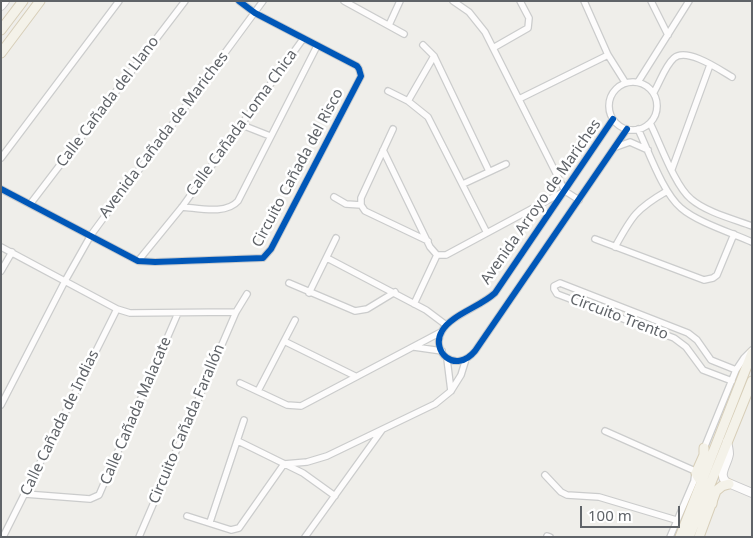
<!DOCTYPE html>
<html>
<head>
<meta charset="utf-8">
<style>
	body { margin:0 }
	#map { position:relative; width:753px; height:538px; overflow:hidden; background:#efeeea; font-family:"Noto Sans",sans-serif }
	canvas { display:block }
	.frame { position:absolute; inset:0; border:2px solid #5f6368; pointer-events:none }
	.scale { position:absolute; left:580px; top:506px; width:100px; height:22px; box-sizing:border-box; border:2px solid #5f6368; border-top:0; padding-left:6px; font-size:15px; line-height:18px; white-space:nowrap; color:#5f6368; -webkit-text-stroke:4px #fff; paint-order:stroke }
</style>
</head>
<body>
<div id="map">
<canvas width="753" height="538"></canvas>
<div class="frame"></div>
<div class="scale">100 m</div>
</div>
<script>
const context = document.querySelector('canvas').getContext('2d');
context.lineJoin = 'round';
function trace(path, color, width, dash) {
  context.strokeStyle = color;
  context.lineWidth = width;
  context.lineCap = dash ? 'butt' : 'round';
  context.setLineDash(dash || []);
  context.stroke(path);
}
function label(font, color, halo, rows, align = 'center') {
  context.font = font + ' "Noto Sans",sans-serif';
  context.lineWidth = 5;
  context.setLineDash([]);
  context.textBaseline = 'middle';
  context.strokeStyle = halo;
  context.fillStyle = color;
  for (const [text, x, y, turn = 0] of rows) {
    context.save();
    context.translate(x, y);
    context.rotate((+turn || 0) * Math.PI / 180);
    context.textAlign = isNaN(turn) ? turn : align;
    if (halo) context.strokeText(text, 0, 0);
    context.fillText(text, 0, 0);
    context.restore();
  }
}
const street = new Path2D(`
	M344 1 404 34
	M453 1 469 12 485 32 565 191 579 200
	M584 1 608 55 625 82
	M651 1 668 35
	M389 25 400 1
	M423 45 434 56 489 171
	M493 48 528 28 529 18 520 1
	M609 106a24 24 0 1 1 48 0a24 24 0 1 1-48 0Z
	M638 82 689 1
	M388 91 408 101 428 117 487 233
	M654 92C660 82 665 66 674 58 687 47 720 70 732 77
	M519 99 608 55
	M408 101 434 56
	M613 119 495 293C480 307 451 315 442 331 430 351 455 375 475 351L627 129
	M650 123C660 143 675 186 691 199 706 212 733 219 752 226
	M242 125 270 136
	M393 129 361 198V205L365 211 428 241
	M638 129C649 152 663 193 681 208 697 222 732 233 752 242
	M616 147 630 142 648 150
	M383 150 430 247 437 255
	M1 158 119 1
	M672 169 710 65
	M463 184 506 164
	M1 189 138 261 155 262 263 258 271 249 361 76 359 69 357 66 255 13 239 1
	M334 197 346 204 361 205
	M31 203 185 1
	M182 207C198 208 226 215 238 201L317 46
	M595 239 704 280 713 278 717 275 734 234
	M1 247 117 309 130 313 236 312
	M615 247C632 216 636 209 667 191
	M437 255H446L563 192
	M327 258 426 310 446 325
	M138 261 182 207 303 39
	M1 271 12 252
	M289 283 355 311 367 309 395 292
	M309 293 336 238
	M414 304 437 255
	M284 341 355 376
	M414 347 442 351
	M447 359 451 391
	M732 381 703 370 686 347 674 338 557 294 554 289V286L560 283 688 333 697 340 711 360 736 370
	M240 383 287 405 301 406 441 332
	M258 391 295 320
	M1 405 65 281 91 235 263 1
	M605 431 695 471
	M238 441 303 473 335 496
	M703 451 736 370 744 358 752 350
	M545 475 561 492 567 495 599 497 676 520
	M25 494 90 499 99 495 178 313
	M187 516 231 530 239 528 284 464 307 462 327 456 435 404 451 391 461 375 466 359
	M210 522 244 420
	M547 536 550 537
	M3 537 117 309
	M139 537 236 312 247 294
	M305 537 382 430
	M670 537 694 481 695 473`);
const secondary = new Path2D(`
	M1 6 5 1
	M727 442C728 446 729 450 729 454 727 466 716 476 729 484
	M726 482 752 493`);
const primary = new Path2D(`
	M1 30 23 1
	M1 53 40 1
	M704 448V455L696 473C701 489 717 482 712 504
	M680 537 752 353
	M689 537 752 381
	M699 537 716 491 722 486 729 484`);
trace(street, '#cbcccc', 8);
trace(secondary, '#cacacb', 10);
trace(primary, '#d7ceb8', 11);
trace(street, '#fdfcfc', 5.5);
trace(secondary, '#fdfcfc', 8);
trace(primary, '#f4f2e9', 9);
trace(new Path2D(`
	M613 119 495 293C480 307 451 315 442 331 430 351 455 375 475 351L627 129
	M1 189 138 261 155 262 263 258 271 249 361 76 359 69 357 66 255 13 239 1`), '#0057b8', 6);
label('15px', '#5f6368', '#fff', [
	["Calle Cañada del Llano",108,102,-53],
	["Calle Cañada Loma Chica",242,123,-54],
	["Avenida Cañada de Mariches",164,135,-53],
	["Circuito Cañada del Risco",298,168,-62],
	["Avenida Arroyo de Mariches",541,202,-55],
	["Circuito Trento",619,317,21],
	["Calle Cañada Malacate",136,411,-67],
	["Calle Cañada de Indias",60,423,-64],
	["Circuito Cañada Farallón",187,424,-67]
]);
</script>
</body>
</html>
